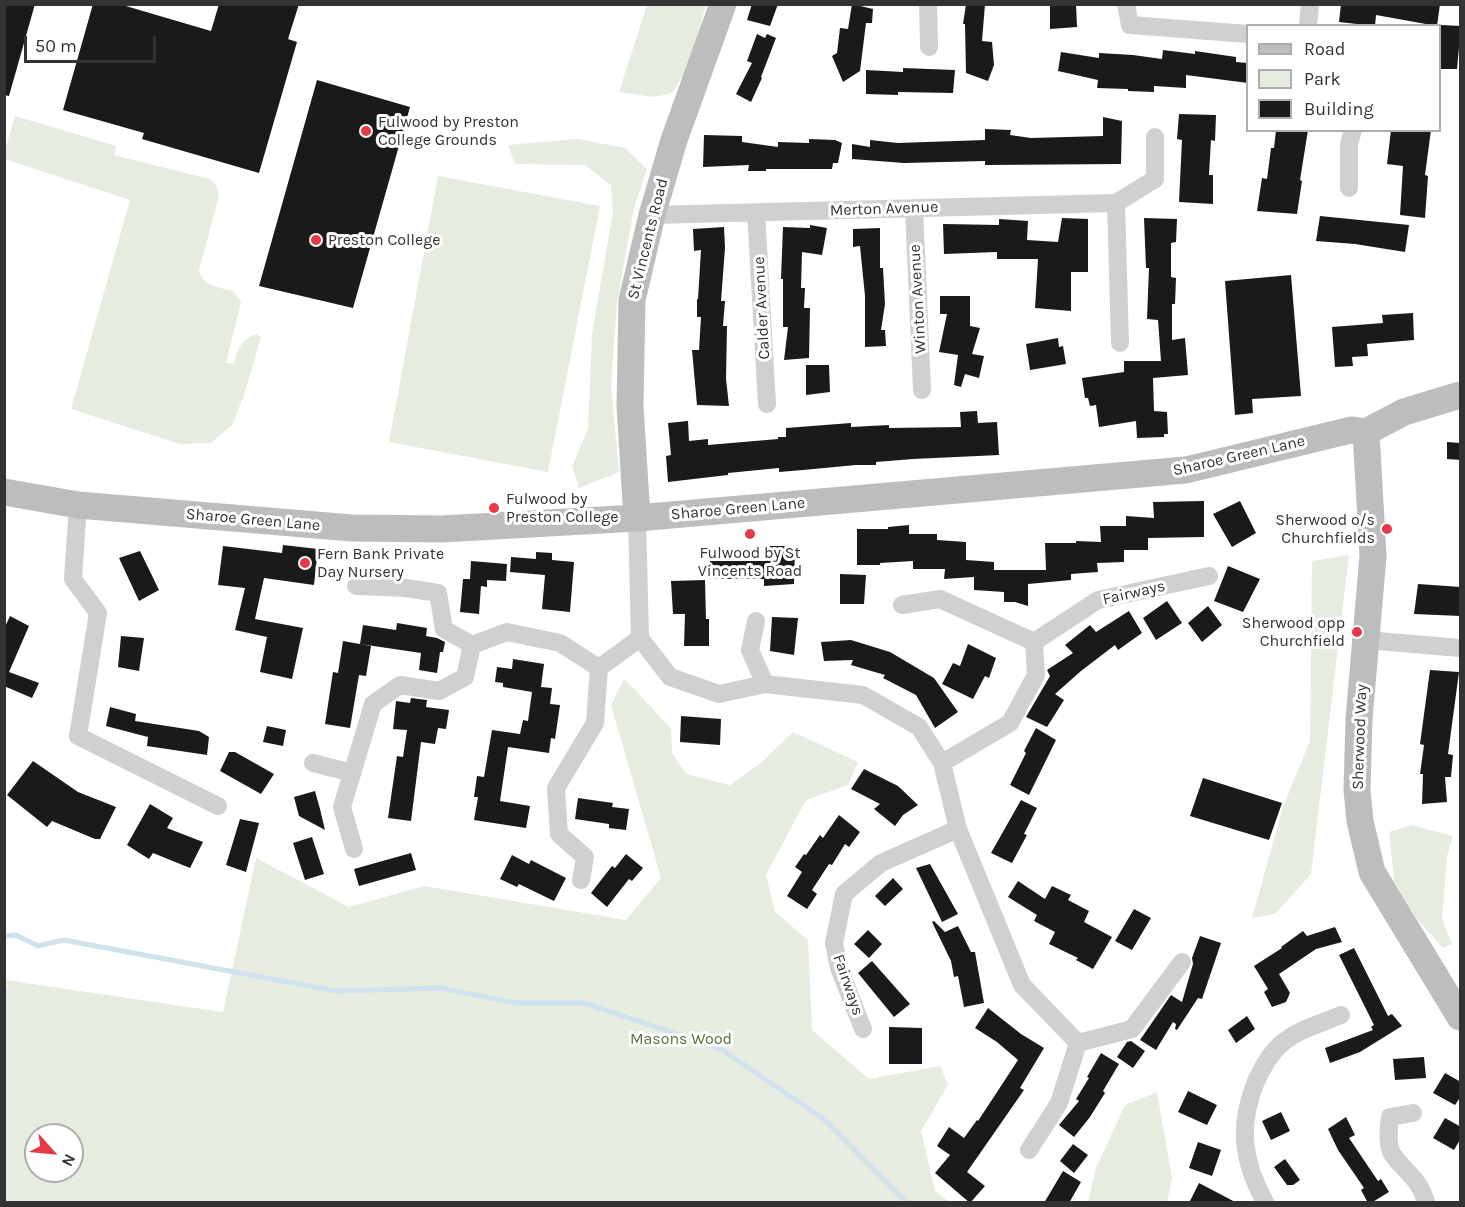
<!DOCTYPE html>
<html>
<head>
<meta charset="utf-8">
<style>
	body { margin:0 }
	#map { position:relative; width:1465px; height:1207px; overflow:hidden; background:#fff; font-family:Karla,sans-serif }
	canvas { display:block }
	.frame { position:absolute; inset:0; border:6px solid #333; pointer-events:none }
	.legend { position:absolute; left:1246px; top:24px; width:195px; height:108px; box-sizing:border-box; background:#fff; border:2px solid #adadad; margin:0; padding:8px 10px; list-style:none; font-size:18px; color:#333 }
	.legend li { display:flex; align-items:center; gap:12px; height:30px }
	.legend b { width:30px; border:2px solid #adadad }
	.north { position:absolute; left:24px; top:1123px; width:60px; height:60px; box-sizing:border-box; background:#fff; border:2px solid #adadad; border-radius:50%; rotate:117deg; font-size:16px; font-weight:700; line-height:24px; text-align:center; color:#333 }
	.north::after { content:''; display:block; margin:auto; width:21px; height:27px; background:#e63946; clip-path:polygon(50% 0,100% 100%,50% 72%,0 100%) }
	.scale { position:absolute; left:24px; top:36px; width:132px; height:27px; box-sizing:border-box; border:3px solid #333; border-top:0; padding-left:8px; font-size:18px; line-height:21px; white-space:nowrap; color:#333; -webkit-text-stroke:4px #fff; paint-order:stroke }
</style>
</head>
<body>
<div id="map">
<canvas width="1465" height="1207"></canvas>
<div class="frame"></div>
<ul class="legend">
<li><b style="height:8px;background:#bdbdbd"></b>Road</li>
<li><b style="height:16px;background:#e6ecdf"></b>Park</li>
<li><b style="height:16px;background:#1a1a1a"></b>Building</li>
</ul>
<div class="north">N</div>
<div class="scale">50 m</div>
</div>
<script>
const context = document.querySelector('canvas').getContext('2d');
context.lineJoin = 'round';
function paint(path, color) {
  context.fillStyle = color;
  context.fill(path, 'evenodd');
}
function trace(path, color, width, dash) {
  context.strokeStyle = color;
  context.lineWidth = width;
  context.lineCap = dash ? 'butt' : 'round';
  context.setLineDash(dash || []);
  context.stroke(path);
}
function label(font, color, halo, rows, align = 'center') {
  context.font = font + ' Karla,sans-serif';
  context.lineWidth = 6;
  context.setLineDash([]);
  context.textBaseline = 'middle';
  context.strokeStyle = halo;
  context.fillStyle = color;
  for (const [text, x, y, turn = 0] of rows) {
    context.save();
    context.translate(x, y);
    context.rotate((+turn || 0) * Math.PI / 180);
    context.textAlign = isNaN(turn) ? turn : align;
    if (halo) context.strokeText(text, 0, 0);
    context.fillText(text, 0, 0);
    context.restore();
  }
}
paint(new Path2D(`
	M647 5H706L688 68 672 93 654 97 619 92Z
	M15 116 116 146 114 155 210 179C217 185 220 191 218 200L199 270C202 287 219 287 233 291L241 302 226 363 234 364C238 348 240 341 256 334L261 337 244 395 232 425 211 443 180 444 71 409 130 200 5 159V151Z
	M578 139 625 148 647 169 634 208 617 303 611 386 619 472 579 488 572 466 588 429 592 334 613 212 611 185 585 165 515 164 508 145Z
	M438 176 600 206 548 472 389 442Z
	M1349 555 1311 874 1275 914 1252 918 1283 807 1310 741 1312 561Z
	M624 679 671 728 672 753 686 774 730 785 761 763 793 732 858 762 848 785 806 800 766 875 775 912 808 940 812 1030 869 1079 940 1066 948 1085 921 1131 935 1191 949 1202H5L4 987 9 986 5 984V980L223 1012 256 858 349 907 424 886 626 920 661 878 611 705ZM36 1135H72V1171H36Z
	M1411 825 1453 836 1447 856 1442 919 1452 944 1443 948 1417 919 1394 881 1389 832Z
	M1157 1092 1172 1178 1167 1202H1088L1096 1168 1125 1105Z`), '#e6ecdf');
trace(new Path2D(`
	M4 936 16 935 38 946 64 940 336 991 440 988 516 1003H584L721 1049 825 1120 906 1202`), '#cfe2ee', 5);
paint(new Path2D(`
	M4 4H35L9 96 4 95Z
	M93 4H119L211 31 219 4H299L288 39 297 42 259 173 142 139 144 133 63 110Z
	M752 4H778L770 26 747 20Z
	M852 4 873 9 872 23H866L860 71 843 82 832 56 837 53 840 28 848 29Z
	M966 4H985L982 41 992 42 994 65 988 81 966 73 965 24H963Z
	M1050 4H1076L1077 27 1050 29Z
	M1341 4H1440L1437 26 1376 15 1375 26 1339 22Z
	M1441 25 1461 26 1457 69H1440Z
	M757 34 765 38 767 34 776 38 761 77 762 78 751 102 736 94 752 63 747 61Z
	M1163 50 1195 54V51L1236 57V62L1248 63V83L1186 75V88L1154 86V92L1128 91V89L1097 88 1098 80 1058 71 1061 52 1099 58V53L1133 55 1162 59Z
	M903 68 955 70 953 93 898 92V95L866 94V70L903 72Z
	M317 80 410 107 353 308 259 286Z
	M1179 114 1216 115 1215 141 1211 140 1209 175H1213V204L1179 202 1182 140 1177 139Z
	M1103 117 1122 121 1121 164 985 165V161L904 163 852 159V144L870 147V140L898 143 985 140V129L1011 130 1010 135 1031 138 1103 136Z
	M1276 130H1308L1300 180 1302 181 1297 214 1257 211 1262 178 1267 179 1271 148H1274Z
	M1391 130H1431L1425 175 1428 176 1425 218 1400 215 1403 166 1387 164Z
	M704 135 742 136V142L778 147V142L809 143V139L835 140 842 143 838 163H833L832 169H766V171H748L749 165 703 167Z
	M1320 216 1409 225 1405 252 1355 244 1316 241Z
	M1062 218 1088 219V272H1071V311L1035 308 1038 259H997V252L944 254 943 224 999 225V219L1028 221 1027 240 1058 242Z
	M1144 218 1177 219 1176 242 1171 243V277L1176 278 1175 304H1172V340L1185 338 1188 375 1153 378 1154 411 1167 412 1168 434H1164V437L1137 438 1136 421 1099 427 1096 405 1090 406 1088 398H1085L1082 378 1124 372V361H1161L1158 320 1147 319 1149 268H1146Z
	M810 225 827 228 822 255 802 252 801 288H805L804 308H810L809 358 784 360 788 327H783V279H781L783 227 810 228Z
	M724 227 725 248 721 301H725L723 326H727L726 379 729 406 697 405 692 350H699L701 317H697V299H698L701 250 694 251 693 229Z
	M880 228V268H883L885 304 881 330H885L886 346 865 347V296L860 246 853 247V229Z
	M1291 275 1301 396 1252 399 1253 413 1235 415 1225 281Z
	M940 296H970V326L980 328 972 354 984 356 979 378 965 374 961 387 954 385 958 355 939 352 947 314H940Z
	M1413 313 1414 340 1367 344 1368 356 1352 357 1353 366 1335 367 1332 327 1383 323 1382 315Z
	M1058 338 1059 347 1063 346 1066 364 1030 370 1026 344Z
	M806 365H829L830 392 806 395Z
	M977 411 978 423 997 422 999 455 913 459 876 462V465H856L803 470 779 472V468L728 473V475L668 482 666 456 671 455 668 423 688 421 689 441 708 439V445L778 439V437H786V428L851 423V427L889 425V428L961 427 960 412Z
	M1447 442 1461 443V460L1447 459Z
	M1204 501V537L1148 538V550H1124V562L1097 563 1098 572 1071 574V580L1028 584V606L1015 602H1004V592L974 590V577L944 579 945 569H913V561L880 563V565H857V529H888V527L909 525V534H937V540L966 542V560L994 562V570H1046L1045 543H1076V541L1101 542 1100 526H1126V516L1154 518 1153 502Z
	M1240 501 1256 533 1232 547 1213 514Z
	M283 545 318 549 314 585 264 578 255 619 303 628 292 679 260 672 267 637 235 630 245 588 218 585 223 546 282 553Z
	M766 546H795L794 584 764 586V579H711L710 561H765Z
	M140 551 159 590 139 601 119 558Z
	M536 552 552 553V560L574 562 570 612 542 609 545 575 510 572 511 557 536 559Z
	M471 561 507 564 506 581 487 580V587L481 586 479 614 460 612 463 579H470Z
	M1228 566 1260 579 1243 612 1214 601Z
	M840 574 866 575 864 604H840Z
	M705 580 706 619H709V646H684L685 614H673L671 581Z
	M1418 584 1461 587V616L1414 614Z
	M1167 601 1182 623 1156 640 1143 618Z
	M1208 606 1222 625 1202 642 1188 623Z
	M1129 611 1142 633 1118 650 1115 645 1081 671 1055 694 1064 700 1047 727 1026 717 1050 676 1047 670 1073 653 1065 645 1090 625 1096 632Z
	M10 616 29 626 9 672 39 683 32 698 4 686V629Z
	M772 617 798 618 794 655 770 651Z
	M397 623 427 628 426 636 437 638 445 642 443 652H440L437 673 419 670 421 653 360 644 363 625 396 630Z
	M121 636 144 638 139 671 118 667Z
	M851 640 890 652 934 678 958 712 935 728 916 695 883 678 885 675 851 665 853 660 824 661 821 642Z
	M343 641 371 646 366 676 359 675 350 728 325 724 333 672 338 673Z
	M968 644 996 658 989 678 985 676 973 699 942 684 953 663 960 666Z
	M513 659 544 664 541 687 552 688 550 704 560 705 555 739 551 738 549 753 508 747 500 801 530 806 526 828 474 820 478 797H474L477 776 484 777 492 730 520 734 523 720 528 721 532 692 503 687V683L495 682 497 667 512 669Z
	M1430 670 1459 672 1448 754 1453 755 1451 777H1445L1447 802 1422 804 1423 774H1420L1424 745 1420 744Z
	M411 698 427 700 426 707 449 710 446 729 438 728 435 744 421 742 411 821 388 818 397 756 403 757 407 730 393 729 396 701 410 703Z
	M110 707 136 714 135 721 199 731 209 737 207 755 147 746 148 737 106 726Z
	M681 716 721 719 720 745 680 742Z
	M267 726 286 730 283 746 263 742Z
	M1036 728 1056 740 1029 795 1010 785 1026 753 1024 751Z
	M229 752H235L274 774 261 794 220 771Z
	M33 761 78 792 116 807 100 839H95L52 821 47 827 7 795Z
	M864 769 898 786 918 805 903 815 895 826 874 809 880 804 851 789Z
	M1203 778 1282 803 1269 840 1190 816Z
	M315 791 320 809 325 830 299 816 294 797Z
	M578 798 613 803 612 807 629 809 626 830 609 828V824L575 819Z
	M1021 800 1037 808 1024 834 1027 835 1012 863 991 853Z
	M150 804 173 818 167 828 203 842 190 868 153 853 149 859 127 845Z
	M839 815 860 832 849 847 845 844 832 865 829 864 812 890 817 894 807 909 787 896 802 872 795 867 804 854 806 855 820 835 823 838Z
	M240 819 259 823 246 872 226 865Z
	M312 837 324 874 305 880 293 843Z
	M411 853 416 870 359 886 354 869Z
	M626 854 643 868 632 881 629 879 607 907 591 893 612 866 615 868Z
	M512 855 529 864 531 860 566 878 554 901 519 884 517 887 500 879Z
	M930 864 958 914 942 922 916 868Z
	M893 878 903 889 885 906 875 896Z
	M1018 881 1045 899 1052 886 1071 895 1068 900 1089 911 1084 922 1112 937 1093 969 1076 960 1078 958 1049 944 1055 932 1034 921 1037 915 1008 897Z
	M1134 909 1151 918 1132 950 1115 941Z
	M934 921 945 932 958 926 971 952H975L984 1003 964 1007 958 976 954 977 951 961 932 922Z
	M1335 927 1342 942 1316 949 1279 974 1290 993 1286 1002 1272 1007 1264 992 1268 989 1254 966 1282 948 1281 947 1303 931 1307 936Z
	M868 930 882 944 869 958 854 944Z
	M1200 936 1221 943 1202 999 1198 998 1177 1030 1175 1029 1176 1024 1173 1022 1156 1050 1140 1040 1171 995 1182 1002 1193 964 1192 958Z
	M1354 948 1388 1016 1392 1014 1402 1026 1360 1052 1330 1063 1325 1048 1373 1030 1371 1027 1374 1025 1339 955Z
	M872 961 910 1004 894 1017 858 973Z
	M988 1008 1021 1034 1044 1048 1020 1088 1024 1090 967 1172 985 1186 970 1203 935 1173 950 1155 937 1146 949 1127 964 1138 977 1120 978 1121 1018 1060 997 1042 975 1028Z
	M1247 1016 1255 1029 1236 1043 1228 1030Z
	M889 1027 922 1028V1064H889Z
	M1131 1041 1145 1051 1133 1068 1117 1057 1127 1042Z
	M1101 1053 1119 1064 1103 1091 1105 1093 1090 1117 1074 1137 1059 1125 1079 1101 1076 1099 1089 1078 1087 1077Z
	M1424 1057 1426 1078 1395 1080 1393 1059Z
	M1445 1073 1461 1082V1096L1455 1105 1433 1093Z
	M1188 1091 1217 1105 1207 1125 1178 1112Z
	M1281 1112 1290 1131 1271 1140 1262 1121Z
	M1346 1117 1355 1135 1349 1138 1378 1181 1381 1179 1389 1192 1371 1203H1368L1361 1190 1364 1188 1338 1150 1328 1129Z
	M1445 1118 1461 1127V1138L1454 1150 1433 1138Z
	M1198 1142 1221 1150 1212 1176 1189 1168Z
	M1073 1144 1088 1155 1074 1173 1060 1161Z
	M1285 1159 1300 1180 1293 1185H1287L1274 1167Z
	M1063 1171 1081 1182 1069 1203H1044Z
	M1199 1183 1237 1203H1189Z`), '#1a1a1a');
trace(new Path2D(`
	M928 4 929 47
	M1126 4 1130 25 1248 34
	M1308 26 1310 4
	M1349 188V144L1353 130
	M1116 203 1120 343
	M914 208 922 390
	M756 212 767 404
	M652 215 1116 203 1155 179V137
	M78 505 73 579 98 613 78 736 218 806
	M637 518 640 638 670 677 719 694 765 684 863 695 919 727 942 763 958 829 1022 985 1078 1043 1132 1029 1182 962
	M356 586 406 588 438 593 444 629 472 645 507 632 560 643 599 668
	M902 605 940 599 1034 642 1036 675 1010 723 942 763
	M756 621 750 650 765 684
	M1366 640 1460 648
	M1034 642 1098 600 1209 576
	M313 763 352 773
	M354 849 342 807 373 704 400 685 439 691 465 677 472 645
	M581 880 585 857 559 834 556 788 595 723 599 668 640 638
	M863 1029 839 968 834 943 844 894 881 863 958 829
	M1413 1113 1390 1117C1389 1128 1386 1145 1393 1155 1406 1173 1419 1178 1426 1202
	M1029 1150 1059 1103 1078 1043
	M1265 1202C1243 1162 1238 1127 1255 1084 1261 1070 1268 1056 1280 1045 1296 1030 1320 1024 1341 1015`), '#d0d0d0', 18);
trace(new Path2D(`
	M1366 432 1373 556 1359 719 1357 790 1360 821 1372 872 1460 1017
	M4 492 78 505 352 528 442 529 637 518 1186 470 1351 430 1366 432 1404 412 1460 395
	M637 518 630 406 632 300 652 215 674 140 723 4`), '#bdbdbd', 27);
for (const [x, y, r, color] of [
	[366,131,6,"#e63946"],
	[316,240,6,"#e63946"],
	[494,508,6,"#e63946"],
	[1387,529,6,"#e63946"],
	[750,534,6,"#e63946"],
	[305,563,6,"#e63946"],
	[1357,632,6,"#e63946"]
]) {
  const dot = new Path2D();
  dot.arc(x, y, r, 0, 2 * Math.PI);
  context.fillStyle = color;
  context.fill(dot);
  trace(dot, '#fff', 2);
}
label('16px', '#333', '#fff', [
	["Fulwood by Preston",378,122],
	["College Grounds",378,140],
	["Preston College",328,240],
	["Fulwood by",506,499],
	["Preston College",506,517],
	["Sherwood o/s",1375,520,"right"],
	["Churchfields",1375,538,"right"],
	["Fulwood by St",750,553,"center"],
	["Vincents Road",750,571,"center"],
	["Fern Bank Private",317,554],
	["Day Nursery",317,572],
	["Sherwood opp",1345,623,"right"],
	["Churchfield",1345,641,"right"]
], 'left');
label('16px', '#333', '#fff', [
	["Merton Avenue",884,209,-2],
	["St Vincents Road",648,239,-76],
	["Winton Avenue",918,299,-93],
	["Calder Avenue",762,308,-93],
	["Sharoe Green Lane",1239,456,-13],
	["Sharoe Green Lane",738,509,-5],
	["Sharoe Green Lane",253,520,5],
	["Fairways",1134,593,-13],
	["Sherwood Way",1360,737,-88],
	["Fairways",848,985,71]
]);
label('16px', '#56703f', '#fff', [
	["Masons Wood",681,1039]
]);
</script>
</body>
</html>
